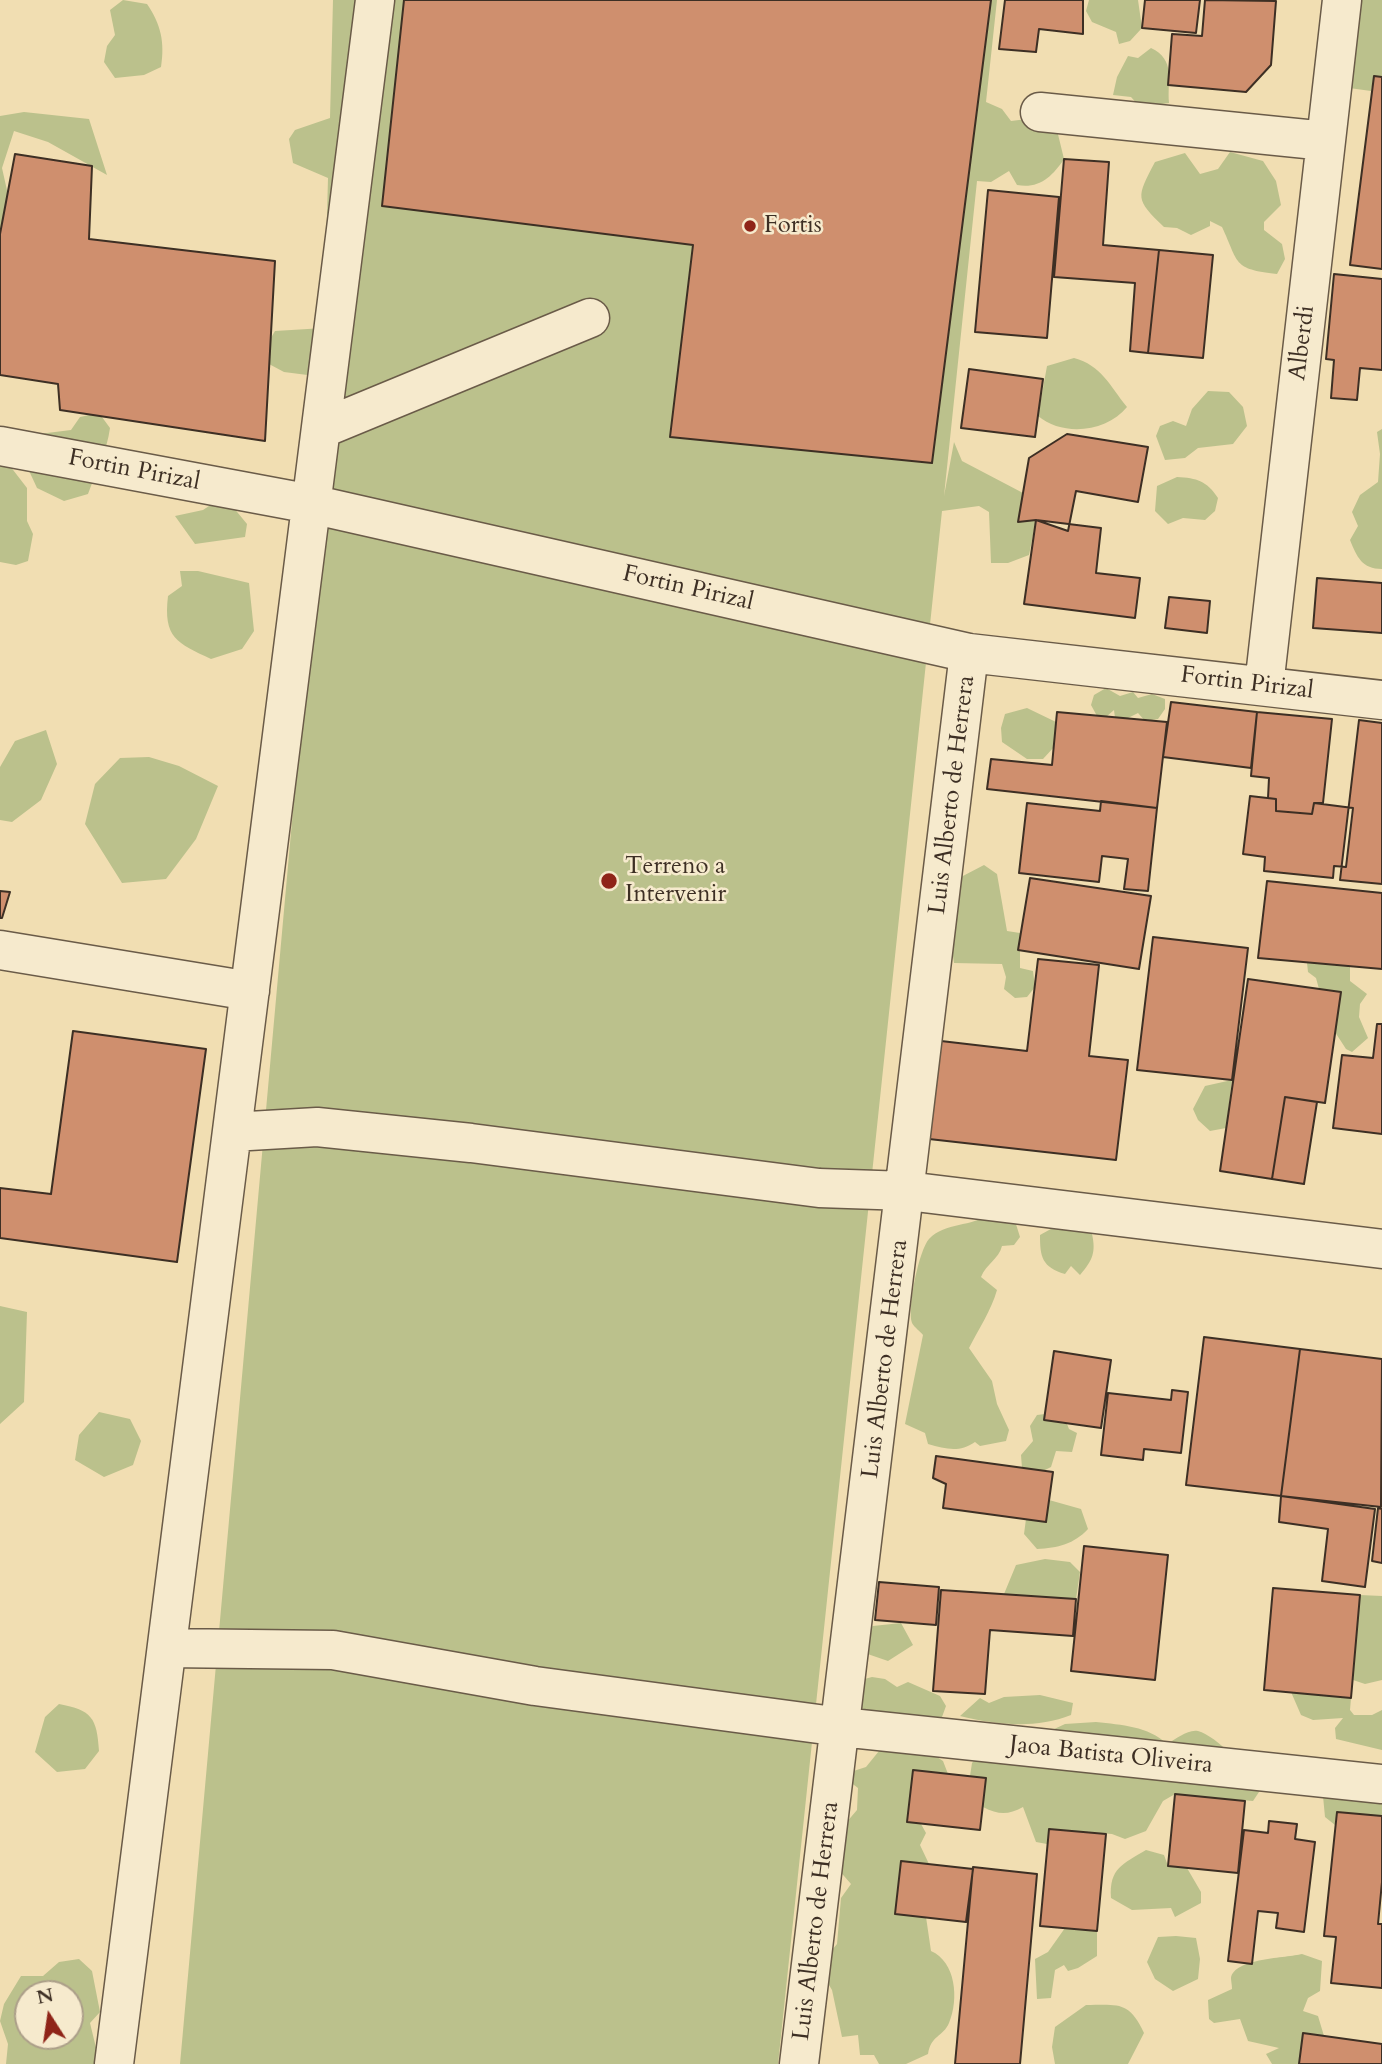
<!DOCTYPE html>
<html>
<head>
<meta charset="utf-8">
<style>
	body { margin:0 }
	#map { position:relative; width:1382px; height:2064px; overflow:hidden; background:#f1deb2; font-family:Cardo,serif }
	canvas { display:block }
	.north { position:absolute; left:14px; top:1980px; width:70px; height:70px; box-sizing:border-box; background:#f6eacd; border:2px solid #ac9f89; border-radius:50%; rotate:348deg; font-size:19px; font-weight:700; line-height:28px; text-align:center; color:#3d2f24 }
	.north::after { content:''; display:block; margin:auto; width:24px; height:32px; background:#8f2418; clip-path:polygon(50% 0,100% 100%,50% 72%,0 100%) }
</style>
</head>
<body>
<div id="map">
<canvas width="1382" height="2064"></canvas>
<div class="north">N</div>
</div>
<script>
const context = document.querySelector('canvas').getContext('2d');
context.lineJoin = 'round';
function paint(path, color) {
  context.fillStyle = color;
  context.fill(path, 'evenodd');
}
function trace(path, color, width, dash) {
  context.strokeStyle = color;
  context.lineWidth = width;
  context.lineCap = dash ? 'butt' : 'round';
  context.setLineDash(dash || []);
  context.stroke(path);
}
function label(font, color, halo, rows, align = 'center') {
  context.font = font + ' Cardo,serif';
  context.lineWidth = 5;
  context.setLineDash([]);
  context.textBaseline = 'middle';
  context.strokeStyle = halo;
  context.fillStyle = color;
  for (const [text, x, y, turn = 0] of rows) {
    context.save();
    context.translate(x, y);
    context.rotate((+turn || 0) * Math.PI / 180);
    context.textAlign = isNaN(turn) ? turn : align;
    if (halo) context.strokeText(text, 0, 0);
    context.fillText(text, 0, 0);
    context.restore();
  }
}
paint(new Path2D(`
	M123 0 147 4C161 24 165 43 161 67L144 75 115 78 104 62 107 46 115 35 110 10Z
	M333 0H997L986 102 1002 109 1011 121 1035 118 1055 122 1064 159C1052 177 1039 189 1017 185L1009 171 991 182 977 181 944 496 954 442 962 461 1023 493 1018 522 1036 520 1029 555 1008 563H991L989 512 979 506 942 511 778 2064H180L319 522 323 377 284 372 269 364 265 348 275 331 324 328 328 178 293 163 289 139 295 130 330 118Z
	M1089 0H1138L1142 28 1130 41 1119 44 1116 32 1092 22 1086 11Z
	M1343 0H1382V77L1374 76 1371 91 1342 87Z
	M1151 48C1176 60 1167 80 1169 103L1140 107 1131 97 1113 95 1117 77 1128 56 1138 58Z
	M24 112 89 119 107 175 48 142 14 131 2 168 13 217 0 295V116Z
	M1230 152 1263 161 1276 181 1281 205 1264 222V230L1282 244 1285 259 1277 274C1232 269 1239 263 1222 227L1210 221V226L1191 235 1177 228 1164 227C1135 199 1136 198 1155 162L1185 153 1200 174 1218 169Z
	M1074 358C1101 365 1110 386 1127 407 1107 432 1063 437 1038 416L1047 366Z
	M1208 391 1229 392 1243 407 1247 426 1233 444 1198 448 1185 458 1165 460 1156 436 1160 426 1173 421 1186 426 1192 409Z
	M99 413 110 428C107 451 96 472 88 494L64 501 37 488 25 462 39 434 71 430 80 417Z
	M1382 429V569C1362 569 1357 557 1350 540L1358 526 1352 512 1360 495 1378 482 1380 454 1377 432Z
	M0 453 27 488V521L33 534 28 561 16 565 0 562Z
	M1177 477C1197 478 1207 481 1218 498L1215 511 1205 520 1183 518 1168 524 1155 511 1157 486Z
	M224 496 247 524 245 537 195 544 175 516 203 510Z
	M180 571H198L249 583 254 631 242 649 211 659C177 643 163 638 168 596L182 586Z
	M1106 688 1120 696 1133 692 1138 698 1152 694 1165 699V709L1158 719 1145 721 1138 713 1126 719 1115 718 1114 710 1106 717 1097 716 1091 705 1094 695Z
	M1027 708 1056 722 1054 747 1043 759H1027L1002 742 1001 728 1005 714Z
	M46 730 57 764 41 800 12 822 0 820V767L15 741Z
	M149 757 179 766 218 786 196 839 166 879 122 883 85 824 95 784 120 758Z
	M984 865 997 874 1007 931 1020 933V968L1033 971 1035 987 1027 997 1015 998 1004 989 1006 977 1002 964 954 963 952 950 961 877Z
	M1307 963 1350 966V981L1367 994 1360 1004 1359 1017 1368 1038 1352 1052 1346 1049 1335 1032 1341 992 1319 989 1316 978 1308 972Z
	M1232 1080 1226 1128 1210 1131 1198 1120 1193 1109 1205 1086Z
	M988 1214 1015 1221 1020 1237 1014 1245 1002 1246C999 1259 986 1264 981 1277L997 1290C991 1311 979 1328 969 1348L992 1381 997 1404 1009 1430 1006 1441 980 1446 975 1442C959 1453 946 1449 928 1444L925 1433 905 1424 923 1335C921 1332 914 1327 912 1323 907 1308 919 1250 929 1239 945 1222 973 1227 988 1214Z
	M1077 1222 1092 1234C1096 1252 1093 1260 1080 1275L1071 1266 1065 1274C1042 1267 1040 1257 1040 1235L1058 1225Z
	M0 1306 27 1312 24 1402 0 1424Z
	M99 1412 130 1419 141 1441 133 1465 104 1477 75 1460 79 1435Z
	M1045 1414 1044 1420 1067 1424 1069 1429 1077 1433 1072 1452 1056 1451 1051 1467 1043 1471 1022 1468 1021 1455 1033 1441 1030 1426 1037 1415Z
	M1049 1500 1081 1509 1088 1529C1074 1544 1058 1548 1037 1549L1024 1534 1026 1519 1046 1521Z
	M1045 1559 1070 1562 1080 1572 1076 1599 1004 1594 1016 1565Z
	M1360 1595 1382 1596V1680L1365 1684 1353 1680Z
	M901 1623 913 1645 888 1661 856 1650 862 1632 873 1626Z
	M872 1677 885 1679 897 1687 908 1682 940 1696 946 1706 942 1717 927 1721 849 1708 853 1682Z
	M1291 1692 1351 1698 1350 1710 1354 1715H1372L1382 1710V1750L1336 1739 1335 1728 1343 1718 1313 1720 1301 1715Z
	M1040 1695 1073 1703 1071 1715C1036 1729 996 1725 960 1716L980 1698 989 1703 1004 1697Z
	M59 1704C92 1710 97 1718 99 1751L85 1769 57 1772 35 1752 45 1717Z
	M1096 1722C1122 1725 1148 1726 1167 1744 1176 1739 1188 1729 1198 1731 1217 1736 1248 1771 1263 1786L1253 1801 1175 1794 1163 1801 1146 1831 1125 1839 1112 1834 1049 1829 1047 1844 1036 1842 1023 1807C1008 1815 999 1815 983 1807L986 1778 970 1776 972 1763 985 1748 1037 1737 1065 1724Z
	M925 1749 943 1761 948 1774 914 1770 907 1822 921 1824 926 1833 920 1845 929 1864 901 1861 895 1914 926 1917 931 1951C956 1962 959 1999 949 2023 943 2037 931 2035 928 2054L906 2064H879L874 2055H860L858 2035 842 2037 832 1990 818 1967 837 1944 841 1898 851 1884 831 1861 834 1837 857 1810 858 1788 841 1775 866 1767 879 1751Z
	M1382 1793V1816L1337 1812 1335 1825 1325 1817 1323 1796Z
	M1146 1850 1164 1855 1168 1866 1187 1868 1201 1892V1903L1175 1917 1171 1908 1132 1910 1111 1898C1109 1868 1123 1864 1146 1850Z
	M1065 1928 1097 1931V1956L1078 1968 1068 1971 1064 1965 1055 1970 1051 1998 1037 1999 1035 1959 1048 1952Z
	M1176 1936 1196 1938 1200 1959 1198 1979 1173 1991 1155 1979 1147 1962 1158 1937Z
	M1302 1954 1322 1961 1320 1991 1308 1998 1303 2011 1318 2016 1324 2036 1299 2064H1272L1266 2054 1279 2048 1248 2041 1240 2019 1214 2023 1209 2019 1208 2000 1232 1989C1232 1985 1231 1981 1231 1978 1234 1958 1287 1958 1302 1954Z
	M79 1959 92 1971 100 2012 90 2023 98 2056 94 2064H6L8 2044 0 2021 4 2004 21 1976H43L59 1962ZM28 1994H70V2036H28Z
	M1086 2005C1119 2005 1129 2001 1144 2033L1128 2064H1055L1052 2047 1055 2027Z`), '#bbc18c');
const building = new Path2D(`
	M404 0H991L932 463 670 437 693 245 382 206Z
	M1005 0H1083V34L1039 29 1036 52 999 49Z
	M1145 0H1200L1196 33 1142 28Z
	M1205 0 1276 1 1271 65 1246 92 1168 85 1172 34 1202 36Z
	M1374 76 1382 77V269L1350 265Z
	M15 154 92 166 89 239 275 261 265 441 60 410 58 384 0 375V234Z
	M1064 159 1109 162 1103 245 1159 250 1148 353 1130 351 1135 283 1054 277Z
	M988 190 1059 197 1047 338 975 332Z
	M1159 250 1213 255 1203 358 1148 353Z
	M1334 274 1382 279V370L1360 368 1357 400 1331 398 1334 360 1326 359Z
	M969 369 1043 379 1035 437 961 428Z
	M1067 434 1148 447 1138 502 1076 491 1068 531 1036 520 1018 522 1029 458Z
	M1036 520 1101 528 1096 573 1140 578 1135 618 1024 604Z
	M1317 578 1382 583V633L1313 628Z
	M1169 597 1210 601 1207 633 1165 628Z
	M1171 702 1257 712 1251 768 1163 757Z
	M1057 712 1167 722 1157 808 987 789 991 759 1052 765Z
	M1257 712 1332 719 1323 803H1314L1312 814 1276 811V799L1268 798 1269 778 1251 776Z
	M1359 720 1382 723V884L1340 880Z
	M1250 796 1276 799V811L1312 814 1314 803 1353 808 1346 867 1334 866 1333 878 1264 871 1265 857 1243 854Z
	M1101 801 1157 808 1148 891 1124 889 1128 859 1102 856 1099 882 1019 873 1027 803 1100 811Z
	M1030 878 1151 896 1139 969 1018 950Z
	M1267 881 1382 893V969L1258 958Z
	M0 891 10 892 2 918H0Z
	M1153 937 1248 948 1232 1080 1137 1070Z
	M1038 959 1099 965 1089 1056 1128 1060 1116 1160 929 1139 941 1041 1027 1051Z
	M1248 979 1341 992 1325 1103 1285 1097 1272 1179 1220 1171Z
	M1377 1024H1382V1134L1333 1128 1342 1055 1373 1058Z
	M73 1031 206 1049 177 1262 0 1238V1188L51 1194Z
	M1285 1097 1317 1102 1304 1184 1272 1179Z
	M1204 1337 1300 1349 1281 1496 1186 1485Z
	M1300 1349 1382 1359 1381 1507 1281 1496Z
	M1054 1351 1111 1360 1101 1428 1044 1420Z
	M1172 1390 1188 1392 1181 1453 1144 1449 1143 1460 1101 1455 1108 1393 1171 1400Z
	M936 1456 1053 1472 1046 1522 943 1508 946 1484 933 1478Z
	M1281 1496 1375 1509 1365 1587 1322 1581 1328 1529 1279 1522Z
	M1378 1508 1382 1509V1563L1372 1561Z
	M1084 1546 1168 1555 1155 1680 1071 1671Z
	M879 1582 939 1587 936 1625 875 1620Z
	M1273 1588 1360 1595 1351 1698 1264 1690Z
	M941 1590 1076 1599 1073 1636 990 1630 985 1694 933 1691Z
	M913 1770 986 1778 980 1830 907 1822Z
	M1175 1794 1245 1801 1238 1873 1168 1866Z
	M1337 1812 1382 1816V1882L1378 1924H1382V1988L1331 1983 1336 1937 1324 1936Z
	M1269 1821 1297 1824 1295 1839 1315 1842 1304 1932 1276 1928 1278 1913 1258 1911 1252 1964 1228 1961 1244 1830 1268 1833Z
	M1049 1829 1106 1834 1097 1931 1040 1926Z
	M901 1861 973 1869 966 1922 895 1914Z
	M973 1867 1037 1874 1020 2064H955Z
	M1303 2033 1382 2044V2064H1299Z`);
paint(building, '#cf8f6e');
trace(building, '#3d2f24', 2);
const minor = new Path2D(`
	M1040 112 1326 141
	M321 429 590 318
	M0 446 311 504 969 653 1382 700
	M1264 686 1342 0
	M0 950 250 991
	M232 1132 317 1127 471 1143 819 1188 907 1191 1382 1249
	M167 1648 333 1650 535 1686 841 1727 1382 1784
	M114 2064 375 0
	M799 2064 969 653`);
trace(minor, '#6a5b48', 41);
trace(minor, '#f6eacd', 38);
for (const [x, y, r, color] of [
	[750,226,7,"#8f2418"],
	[609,881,9,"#8f2418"]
]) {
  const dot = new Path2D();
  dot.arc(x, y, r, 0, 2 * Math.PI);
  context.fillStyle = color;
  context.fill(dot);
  trace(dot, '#f6eacd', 2.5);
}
label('24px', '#3d2f24', '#f6eacd', [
	["Fortis",764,226],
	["Terreno a",625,867],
	["Intervenir",625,895]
], 'left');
label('24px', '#3d2f24', '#f6eacd', [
	["Alberdi",1303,343,-83],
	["Fortin Pirizal",134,471,11],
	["Fortin Pirizal",688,589,13],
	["Fortin Pirizal",1247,684,7],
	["Luis Alberto de Herrera",953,795,-83],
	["Luis Alberto de Herrera",886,1359,-83],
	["Jaoa Batista Oliveira",1111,1756,6],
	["Luis Alberto de Herrera",817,1921,-83]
]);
</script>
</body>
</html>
